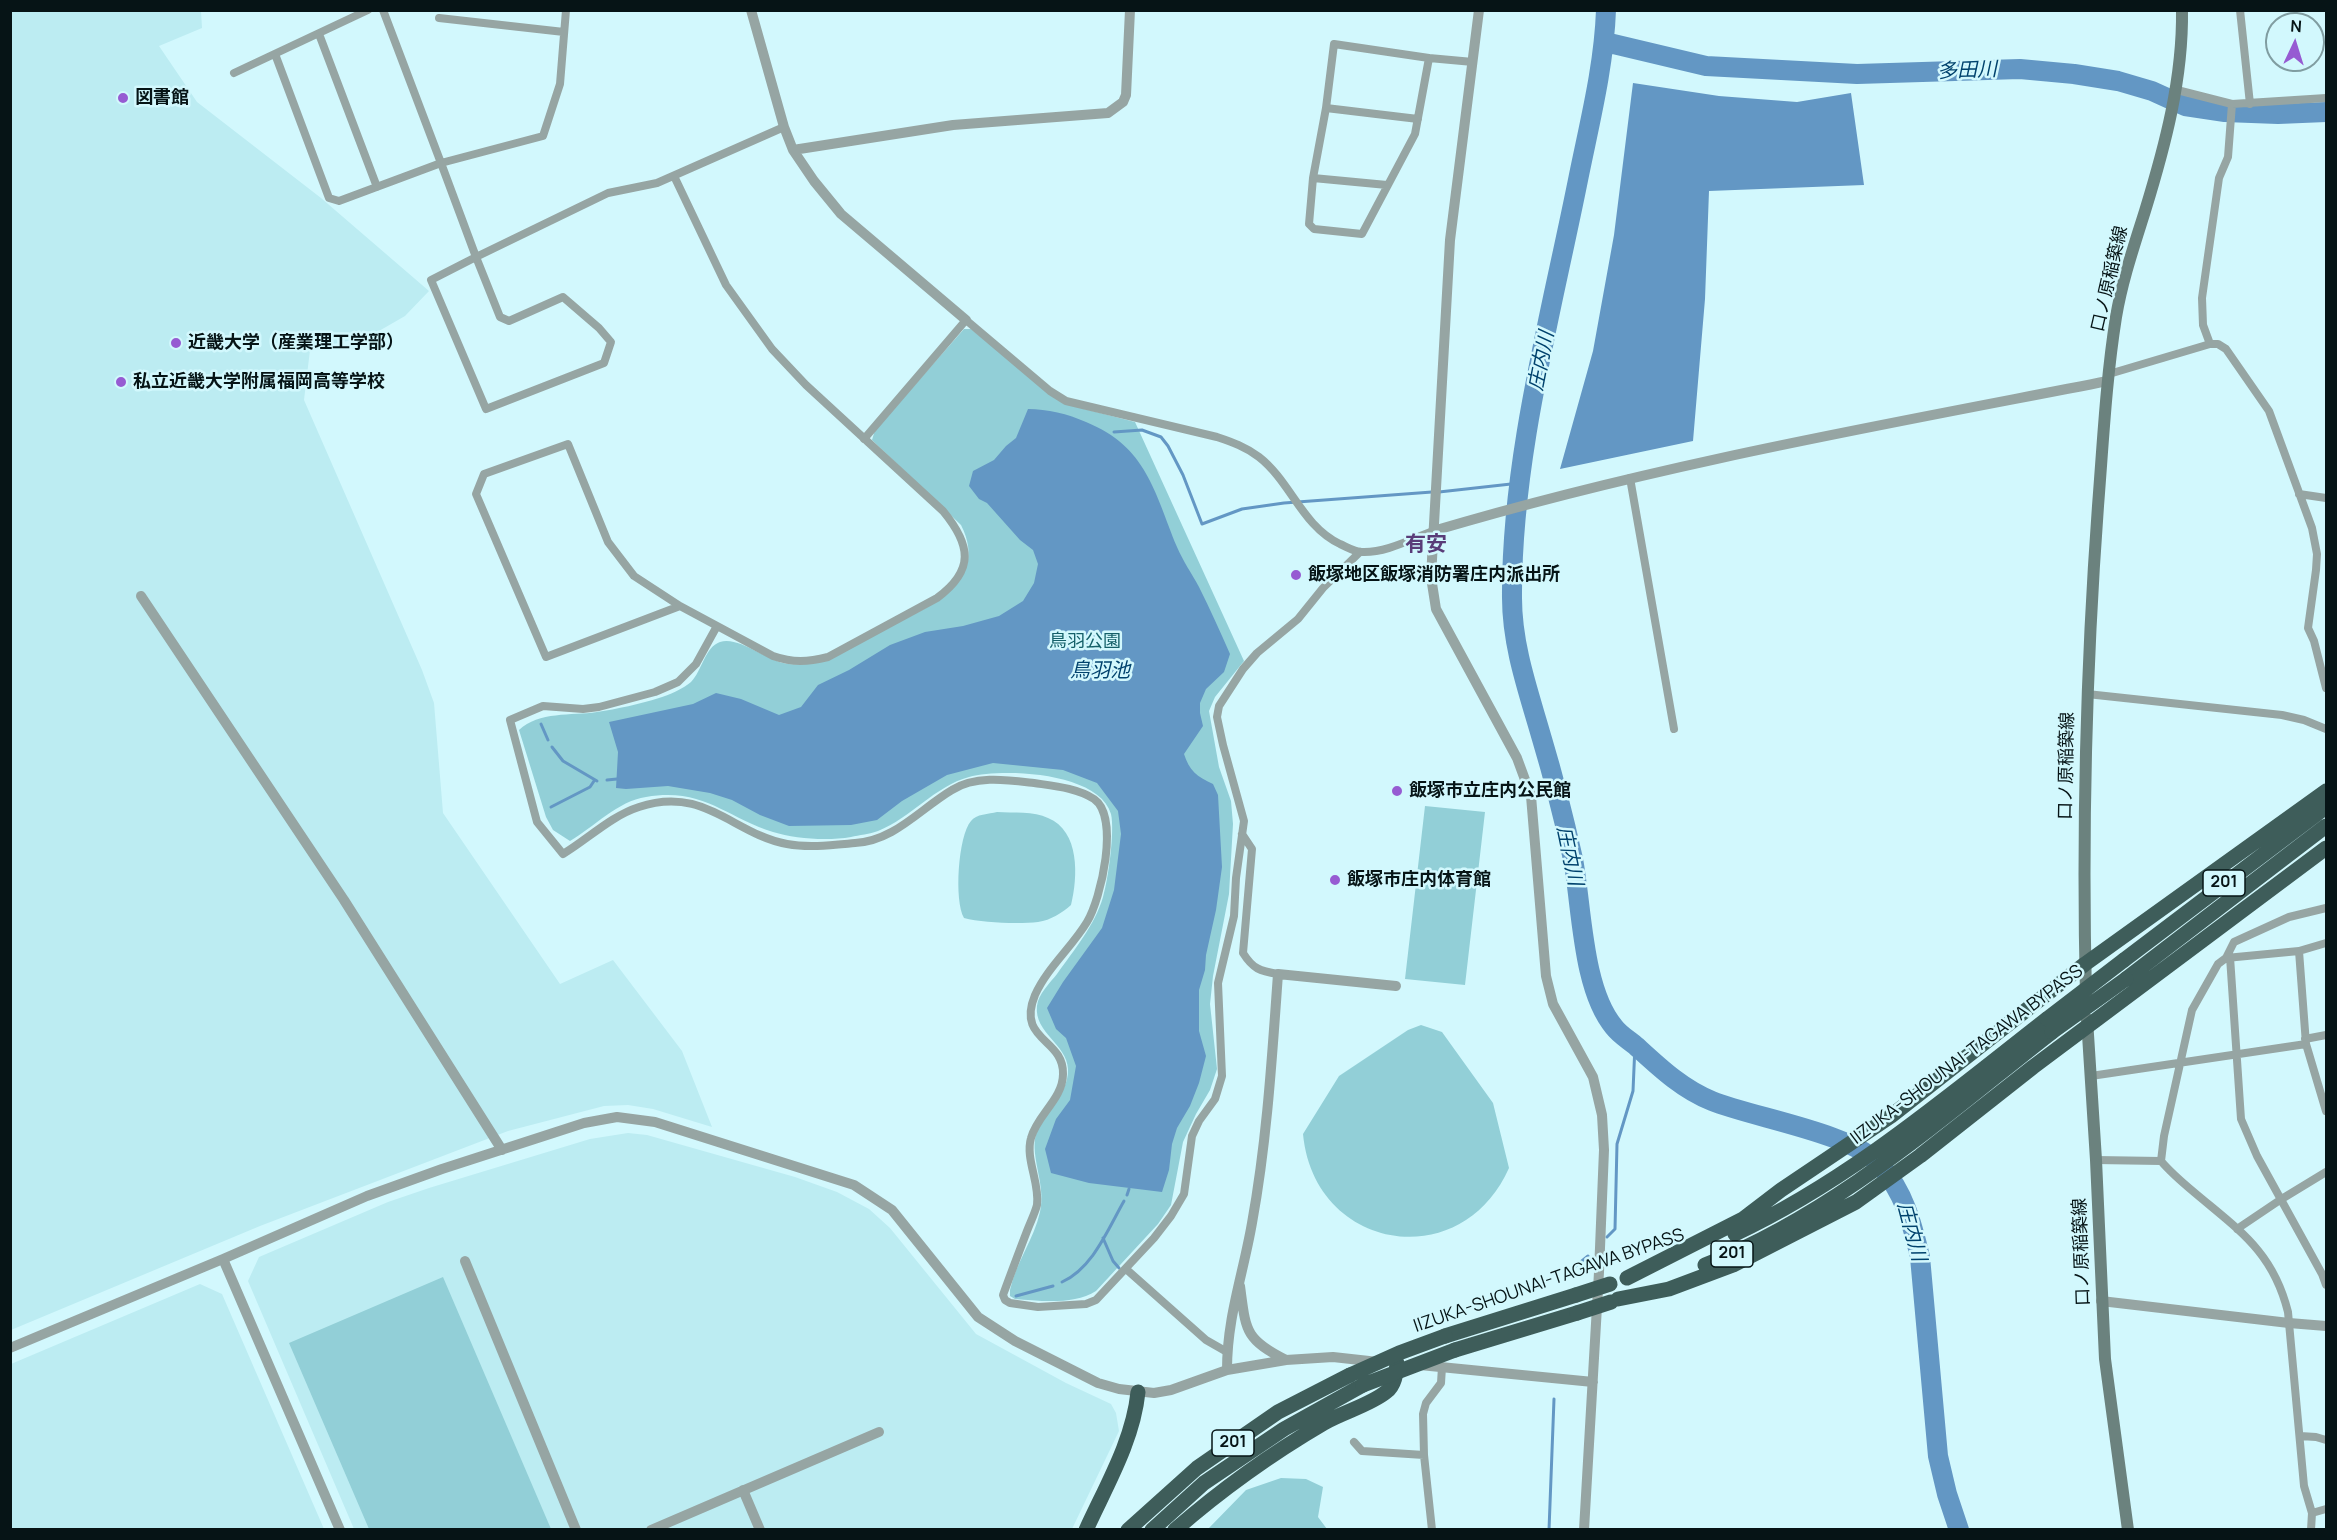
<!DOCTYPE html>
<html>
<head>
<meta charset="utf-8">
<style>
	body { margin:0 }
	#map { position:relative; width:2337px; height:1540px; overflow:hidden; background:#d2f8fd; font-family:Manrope,sans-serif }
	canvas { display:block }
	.frame { position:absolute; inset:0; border:12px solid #061416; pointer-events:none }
	.north { position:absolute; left:2265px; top:12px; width:60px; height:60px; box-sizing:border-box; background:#d2f8fd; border:2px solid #809da1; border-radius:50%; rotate:4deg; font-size:16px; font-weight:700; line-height:24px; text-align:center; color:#061416 }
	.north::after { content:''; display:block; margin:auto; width:21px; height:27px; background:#965bd2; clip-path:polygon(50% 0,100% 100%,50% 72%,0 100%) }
</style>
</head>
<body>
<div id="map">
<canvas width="2337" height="1540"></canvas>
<div class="frame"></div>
<div class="north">N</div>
</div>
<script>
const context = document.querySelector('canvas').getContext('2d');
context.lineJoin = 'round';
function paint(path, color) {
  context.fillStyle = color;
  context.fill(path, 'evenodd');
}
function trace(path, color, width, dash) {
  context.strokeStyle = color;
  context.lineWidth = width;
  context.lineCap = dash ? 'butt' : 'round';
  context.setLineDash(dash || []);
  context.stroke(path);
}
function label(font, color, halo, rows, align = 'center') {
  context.font = font + ' Manrope,"Noto Sans JP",sans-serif';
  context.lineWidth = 5;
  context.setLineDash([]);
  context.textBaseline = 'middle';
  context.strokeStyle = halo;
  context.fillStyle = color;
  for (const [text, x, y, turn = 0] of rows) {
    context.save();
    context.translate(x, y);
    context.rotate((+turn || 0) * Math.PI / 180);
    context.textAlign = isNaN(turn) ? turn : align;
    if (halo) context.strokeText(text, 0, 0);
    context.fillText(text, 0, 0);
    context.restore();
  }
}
paint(new Path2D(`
	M11 11H201L202 28 159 46 197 102 321 198 429 291 405 316 372 335 310 350 304 400 422 670 434 703 443 813 560 984 613 960 682 1051 712 1127 653 1109 628 1105 604 1106 508 1131 260 1226 11 1330Z
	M628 1133 647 1135 795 1177 837 1192 869 1209 890 1228 976 1334 1066 1383 1111 1404 1116 1413 1119 1431 1072 1529H354L248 1281 259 1257 388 1202 429 1188 590 1139Z
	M200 1284 222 1294 324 1529H11V1364Z`), '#bcecf2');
paint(new Path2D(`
	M964 329H971L1065 404 1135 422 1244 661 1215 697 1209 711 1219 767 1231 801 1233 824 1229 894 1213 976 1210 1004 1217 1069 1210 1090 1196 1114 1183 1142 1171 1205 1158 1224 1096 1291C1074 1305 1041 1301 1015 1299L1010 1296V1290C1016 1262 1034 1239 1040 1212 1046 1187 1032 1161 1035 1139 1039 1114 1069 1097 1068 1069 1067 1044 1034 1033 1037 1006 1038 994 1050 983 1057 974 1074 950 1095 925 1103 897 1108 881 1115 831 1111 814 1099 772 1003 768 969 777 935 786 911 818 878 831 870 834 859 835 851 837 828 841 795 839 773 832 725 817 703 787 646 797 618 801 594 827 570 841L553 830 546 817 519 730C539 711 571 716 597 712 617 709 640 704 659 698 669 695 683 689 691 682 702 671 705 647 720 642 740 636 767 662 788 664 797 665 807 664 815 663 830 662 858 643 872 635 916 612 993 588 961 525L872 440 875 430Z
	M1425 806 1485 812 1465 985 1405 979Z
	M997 812C1013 813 1034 811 1048 818 1080 831 1078 877 1071 905 1062 913 1051 920 1038 922 1020 924 982 923 964 918 954 901 958 836 971 821 976 814 989 814 997 812Z
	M1421 1025 1442 1032 1493 1103 1509 1168C1461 1276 1314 1251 1303 1134L1339 1076 1408 1030Z
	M443 1277 551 1529H369L289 1343Z
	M1281 1478 1306 1479 1323 1487 1318 1517 1327 1529H1208L1246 1490Z`), '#92cfd7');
paint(new Path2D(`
	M1633 83 1719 96 1797 102 1851 93 1864 185 1709 191 1705 299 1693 441 1560 469 1593 351 1614 235Z
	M1028 409C1047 409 1068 414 1086 422 1147 447 1154 491 1177 547 1183 561 1192 574 1199 587 1210 609 1220 631 1230 654L1224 672 1206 689 1200 703V713L1203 726 1184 754C1189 770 1197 777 1213 784L1218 795 1222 867 1216 910 1206 955 1205 970 1199 990V1031L1206 1056 1199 1083 1190 1106 1177 1128 1172 1144 1169 1170 1162 1192 1089 1183 1051 1173 1045 1149 1056 1119 1070 1100 1076 1066 1066 1038 1056 1029 1047 1008 1063 982 1102 928 1114 890 1121 834 1118 811 1097 783 1063 770 993 763 947 775 902 801 877 820 851 825 789 826 760 815 732 800 710 793 668 786 626 789 616 788 618 752 609 722 693 704 716 693 741 699 779 715 801 707 818 685 849 670 890 645 925 632 963 626 999 616 1023 601 1034 583 1038 564 1033 550 1020 540 987 503 979 499 969 486 973 471 994 460 1006 446 1016 438Z`), '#6397c4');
trace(new Path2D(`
	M1114 432 1142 430 1161 437 1168 446 1183 475 1202 524 1242 509 1284 503 1432 492
	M1439 492 1520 483
	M541 724 548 740
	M552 747 563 761 597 781
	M607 780 617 779
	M551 807 590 787 594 781
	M1127 1195 1129 1189
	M1607 1237 1615 1229 1617 1144 1633 1091 1635 1045
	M1103 1238 1113 1261 1119 1268
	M1572 1269 1588 1256
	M1062 1282C1093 1268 1108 1229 1124 1201
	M1016 1296 1053 1286
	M1549 1530 1554 1399`), '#6397c4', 3);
trace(new Path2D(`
	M1606 10C1604 66 1590 121 1579 175 1552 311 1511 459 1512 598 1512 647 1529 693 1542 739 1554 779 1564 819 1573 859 1582 907 1582 989 1614 1027 1620 1035 1629 1040 1636 1046 1659 1067 1682 1089 1712 1101 1754 1118 1853 1133 1880 1165 1904 1192 1912 1223 1920 1257L1938 1456 1947 1494 1959 1530
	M1605 42 1706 66 1857 74 2020 69 2074 74 2118 81 2152 91 2185 106 2225 112 2278 114 2326 112`), '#6397c4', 20);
trace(new Path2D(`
	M566 10 560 84 543 136 441 163 476 257 608 193 657 183 784 127
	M2240 10 2250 104
	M439 18 564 32
	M319 34 377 187
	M1334 44 1429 58 1415 134 1362 234 1314 229 1309 224 1313 178 1326 108Z
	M275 54 329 198 339 201 441 163 383 10
	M1429 58 1473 62
	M234 73 368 10
	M2177 90 2232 104 2326 98
	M1326 108 1418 119
	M674 176 726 285 772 349 806 385 943 511C971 545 975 570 937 598L828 657C808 662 793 663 773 656L680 606
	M1313 178 1387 185
	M476 257 500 317 509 321 563 297 599 328 611 342 604 363 486 409 431 280Z
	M2210 344 2203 325 2202 298 2219 178 2228 157 2232 104
	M2109 374 2210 344H2218L2226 349 2269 411 2312 528 2317 554 2316 570 2308 628 2314 641 2326 688
	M864 439 966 320 1050 391 1066 401 1217 437C1232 442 1246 447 1259 457 1291 482 1302 526 1340 544 1347 547 1355 552 1362 552 1386 553 1411 539 1433 531
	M568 444 608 542 634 576 680 606 546 657 476 494 484 474Z
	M1630 478 1674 729
	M2299 494 2326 498
	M717 626 696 664 678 682 655 692 599 707 583 709 543 706 510 720 537 822 563 854C588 839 611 816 639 807 704 785 733 834 787 844 809 848 833 845 855 843 894 841 920 809 952 790 976 775 1008 780 1034 783 1054 786 1077 788 1094 799 1120 817 1101 899 1087 922 1072 947 1047 968 1035 995 1016 1041 1064 1038 1063 1074 1063 1099 1037 1115 1031 1138 1025 1159 1040 1183 1037 1205 1035 1213 1030 1223 1027 1231 1019 1252 1011 1273 1003 1295L1005 1300 1010 1303 1038 1307 1086 1304 1096 1300 1154 1238 1171 1216 1184 1194 1192 1136 1199 1121 1215 1099 1222 1076 1218 983 1234 916 1236 878 1244 821 1223 745 1217 717 1219 706 1243 669 1257 653 1298 619 1323 588 1360 552
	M2087 694 2282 715 2304 720 2326 729
	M1242 834 1252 849 1243 953C1253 969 1260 971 1278 974
	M2299 951 2306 1044 2326 1111
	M2230 957 2241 1119 2257 1156 2322 1274 2326 1285
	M2226 958 2299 951 2326 943
	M2305 1039 2326 1035
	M2091 1076 2306 1044
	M2096 1160 2161 1161
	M2237 1229 2280 1200 2326 1172
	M1126 1269 1206 1340 1227 1352
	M2300 1436 2316 1437 2326 1440
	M1354 1442 1362 1451 1424 1455
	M2312 1513 2326 1509
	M1432 1530 1424 1455 1423 1414 1426 1403 1441 1383 1442 1367
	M2311 1530 2312 1513 2304 1486 2288 1312C2273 1252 2240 1231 2195 1193 2183 1183 2171 1173 2161 1161L2164 1136 2192 1010 2218 964 2226 958 2234 942 2289 917 2326 908`), '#96a5a3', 8);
trace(new Path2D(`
	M751 10 784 127 793 150 814 181 841 214 966 320
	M1479 10 1450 240 1431 577 1436 609 1517 758 1531 796 1546 976 1553 1004 1593 1077 1602 1115 1604 1150 1599 1272 1584 1530
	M793 150 953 125 1108 113 1123 102 1126 95 1130 10
	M1433 531C1654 465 1882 425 2108 381
	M141 596 344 900 502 1150
	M223 1259 340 1530
	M465 1261 576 1530
	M1240 1286C1246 1330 1244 1339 1286 1360
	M2101 1301 2289 1323 2326 1326
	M10 1348 223 1259 367 1196 442 1169 584 1123 617 1117 655 1122 854 1185 892 1210 978 1317 1015 1341 1098 1383 1119 1389 1154 1393 1171 1390 1227 1370 1286 1360 1333 1357 1378 1362
	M1420 1365 1593 1382
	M1227 1370C1227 1317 1243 1275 1252 1223 1267 1141 1272 1057 1278 974L1396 986
	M743 1490 760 1530
	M651 1530 879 1432`), '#96a5a3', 10);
trace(new Path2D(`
	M2086 996C2082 832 2086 670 2098 506 2103 443 2106 380 2116 317 2122 281 2134 246 2145 211 2165 146 2183 79 2182 10
	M2087 1019 2096 1160 2105 1359 2128 1530`), '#6b827e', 12);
trace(new Path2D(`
	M2124 960 2326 807
	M2126 979 2326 826
	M1735 1234C1850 1180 1948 1096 2047 1019
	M1705 1265C1835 1214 1943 1117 2052 1032
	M1627 1278 1743 1219 1781 1190 1891 1116 2085 964 2326 791
	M1618 1299 1669 1289 1733 1265 1856 1202 1920 1156 2033 1067 2326 848
	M1445 1336 1576 1295
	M1455 1350 1577 1313
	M1086 1530C1106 1486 1133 1441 1138 1392
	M1128 1530 1197 1468 1278 1412 1350 1375
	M1152 1530 1204 1483 1284 1429 1363 1385
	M1175 1530C1222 1489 1271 1454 1324 1423 1343 1412 1370 1405 1386 1392 1395 1385 1396 1374 1397 1363`), '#3e5d5a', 15);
trace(new Path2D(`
	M2047 1019 2124 960
	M2052 1032 2126 979
	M1576 1295 1610 1284
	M1577 1313 1611 1302
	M1350 1375 1399 1353 1445 1336
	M1363 1385 1455 1350`), '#3e5d5a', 15);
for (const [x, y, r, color] of [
	[123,98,6,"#965bd2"],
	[176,343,6,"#965bd2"],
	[121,382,6,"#965bd2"],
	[1296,575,6,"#965bd2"],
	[1397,791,6,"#965bd2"],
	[1335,880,6,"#965bd2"]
]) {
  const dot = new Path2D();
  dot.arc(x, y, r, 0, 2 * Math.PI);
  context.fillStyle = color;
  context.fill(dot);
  trace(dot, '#d2f8fd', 2);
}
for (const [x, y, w] of [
	[2224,883,42],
	[1732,1254,42],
	[1233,1443,42]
]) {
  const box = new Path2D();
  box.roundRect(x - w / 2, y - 13, w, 26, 4.5);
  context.fillStyle = '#d2f8fd';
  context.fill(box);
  trace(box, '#061416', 1.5);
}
label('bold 16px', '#061416', null, [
	["201",2224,883],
	["201",1732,1254],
	["201",1233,1443]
]);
label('bold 18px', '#061416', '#d2f8fd', [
	["図書館",135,98],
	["近畿大学（産業理工学部）",188,343],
	["私立近畿大学附属福岡高等学校",133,382],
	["飯塚地区飯塚消防署庄内派出所",1308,575],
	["飯塚市立庄内公民館",1409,791],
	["飯塚市庄内体育館",1347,880]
], 'left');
label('18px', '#061416', '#d2f8fd', [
	["口ノ原稲築線",2110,279,-77],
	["口ノ原稲築線",2067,766,-89],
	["IIZUKA-SHOUNAI-TAGAWA BYPASS",1967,1055,-37],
	["口ノ原稲築線",2082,1252,-92],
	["IIZUKA-SHOUNAI-TAGAWA BYPASS",1549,1281,-19]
]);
label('18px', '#156069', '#d2f8fd', [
	["鳥羽公園",1085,642]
]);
label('italic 20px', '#00426d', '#d2f8fd', [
	["多田川",1967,71,-2],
	["庄内川",1542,361,-79],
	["鳥羽池",1100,671],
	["庄内川",1569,856,78],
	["庄内川",1911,1232,75]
]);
label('bold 21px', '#593c78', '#d2f8fd', [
	["有安",1426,545]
]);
</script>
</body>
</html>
